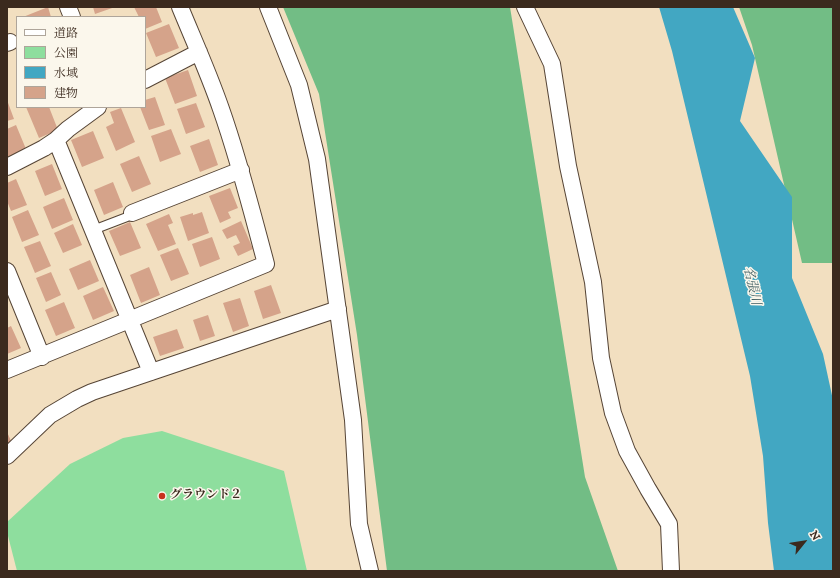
<!DOCTYPE html>
<html>
<head>
<meta charset="utf-8">
<style>
	body { margin:0 }
	#map { position:relative; width:840px; height:578px; overflow:hidden; background:#f2dfc0; font-family:"IM FELL DW Pica","Noto Serif JP",serif }
	canvas { display:block }
	.frame { position:absolute; inset:0; border:8px solid #3b2a1e; pointer-events:none }
	.legend { position:absolute; left:16px; top:16px; width:130px; height:92px; box-sizing:border-box; background:#fbf7ec; border:1px solid #aea59a; margin:0; padding:5px 7px; list-style:none; font-size:12px; color:#3b2a1e }
	.legend li { display:flex; align-items:center; gap:8px; height:20px }
	.legend b { width:20px; border:1px solid #aea59a }
	.north { position:absolute; left:784px; top:522px; width:40px; height:40px; -webkit-text-stroke:3px #fbf7ec; paint-order:stroke; rotate:60deg; font-size:11px; font-weight:700; line-height:16px; text-align:center; color:#3b2a1e }
	.north::after { content:''; display:block; margin:auto; width:14px; height:18px; background:#3b2a1e; clip-path:polygon(50% 0,100% 100%,50% 72%,0 100%) }
</style>
</head>
<body>
<div id="map">
<canvas width="840" height="578"></canvas>
<div class="frame"></div>
<ul class="legend">
<li><b style="height:5px;background:#fff"></b>道路</li>
<li><b style="height:11px;background:#8ede9e"></b>公園</li>
<li><b style="height:11px;background:#42a7c2"></b>水域</li>
<li><b style="height:11px;background:#d5a38a"></b>建物</li>
</ul>
<div class="north">N</div>
</div>
<script>
const context = document.querySelector('canvas').getContext('2d');
context.lineJoin = 'round';
function paint(path, color) {
  context.fillStyle = color;
  context.fill(path, 'evenodd');
}
function trace(path, color, width, dash) {
  context.strokeStyle = color;
  context.lineWidth = width;
  context.lineCap = dash ? 'butt' : 'round';
  context.setLineDash(dash || []);
  context.stroke(path);
}
function label(font, color, halo, rows, align = 'center') {
  context.font = font + ' "IM FELL DW Pica","Noto Serif JP",serif';
  context.lineWidth = 3;
  context.setLineDash([]);
  context.textBaseline = 'middle';
  context.strokeStyle = halo;
  context.fillStyle = color;
  for (const [text, x, y, turn = 0] of rows) {
    context.save();
    context.translate(x, y);
    context.rotate((+turn || 0) * Math.PI / 180);
    context.textAlign = isNaN(turn) ? turn : align;
    if (halo) context.strokeText(text, 0, 0);
    context.fillText(text, 0, 0);
    context.restore();
  }
}
paint(new Path2D(`
	M162 431 284 471 307 571H17L7 532V522L70 464 123 438Z`), '#8ede9e');
paint(new Path2D(`
	M283 7H510L585 477 618 571H387L357 335 319 94Z
	M739 7H833V263H802L752 45Z`), '#72bd85');
paint(new Path2D(`
	M659 7H733L755 58 740 121 792 197V278L823 354 833 400V571H774L768 523 763 456 750 376 672 51Z`), '#42a7c2');
paint(new Path2D(`
	M48 7 51 17H23Z
	M93 7H115L95 14Z
	M134 7H156L162 22 145 29V17H139Z
	M169 24 179 48 156 57 146 33Z
	M188 70 197 96 175 104 165 78Z
	M155 97 165 125 149 130 140 107H145V100Z
	M7 100 14 119 7 121Z
	M196 103 205 127 186 134 177 109Z
	M26 107H49L58 130 39 138Z
	M121 108 135 142 116 151 106 127 114 123 110 112Z
	M16 125 26 149 7 157V129Z
	M171 129 181 154 160 162 151 136Z
	M93 131 104 158 82 167 71 140Z
	M209 139 218 165 200 172 190 146Z
	M139 156 151 184 132 192 120 164Z
	M52 164 62 189 45 196 35 171Z
	M16 179 27 205 11 211 7 201V183Z
	M113 182 123 207 104 215 94 190Z
	M230 188 238 208 228 212 231 218 220 223 209 196Z
	M64 198 73 220 52 229 43 207Z
	M28 210 39 235 22 242 12 217Z
	M202 212 209 233 188 241 180 217 193 213V215Z
	M169 214 173 223 168 225 176 244 158 251 146 224Z
	M241 221 253 249 238 256 233 246 240 243 236 235 227 239 222 230Z
	M130 222 141 248 120 256 109 231Z
	M73 224 82 245 63 253 54 233Z
	M212 237 220 259 200 267 192 244Z
	M40 241 51 266 35 273 24 247Z
	M178 248 189 274 171 281 160 255Z
	M90 260 99 281 78 290 69 269Z
	M149 267 160 295 141 303 130 275Z
	M51 272 61 295 46 302 36 278Z
	M271 285 281 313 263 319 254 291Z
	M103 287 114 311 93 320 83 296Z
	M240 298 249 326 233 332 223 303Z
	M64 302 75 328 56 336 45 310Z
	M208 315 215 336 200 341 193 320Z
	M11 326 21 348 7 354V328Z
	M177 329 184 348 160 356 153 337Z
	M7 432 12 443 7 445Z`), '#d5a38a');
const lane = new Path2D(`
	M93 230 127 217 132 213`);
const street = new Path2D(`
	M68 7 72 17
	M268 7 299 85 317 159 353 420 359 524 370 571
	M525 7 552 64 568 166 593 282 601 358 613 413 627 451 648 489 669 524 671 571
	M7 43 10 42
	M145 80 199 52
	M56 140 151 372
	M7 167 44 148 56 140 68 129 98 107
	M132 213 241 170
	M7 271 42 357
	M7 370 266 264C252 212 239 160 221 109 209 74 194 41 180 7
	M7 456 50 415 77 399 92 392 338 309`);
trace(lane, '#564536', 10);
trace(street, '#564536', 18);
trace(lane, '#fff', 8);
trace(street, '#fff', 16);
for (const [x, y, r, color] of [
	[162,496,4,"#c8321e"]
]) {
  const dot = new Path2D();
  dot.arc(x, y, r, 0, 2 * Math.PI);
  context.fillStyle = color;
  context.fill(dot);
  trace(dot, '#fbf7ec', 1.5);
}
label('bold 12px', '#3b2a1e', '#fbf7ec', [
	["グラウンド２",170,496]
], 'left');
label('italic 13px', '#3e5c60', '#fbf7ec', [
	["名張川",751,286,77]
]);
</script>
</body>
</html>
